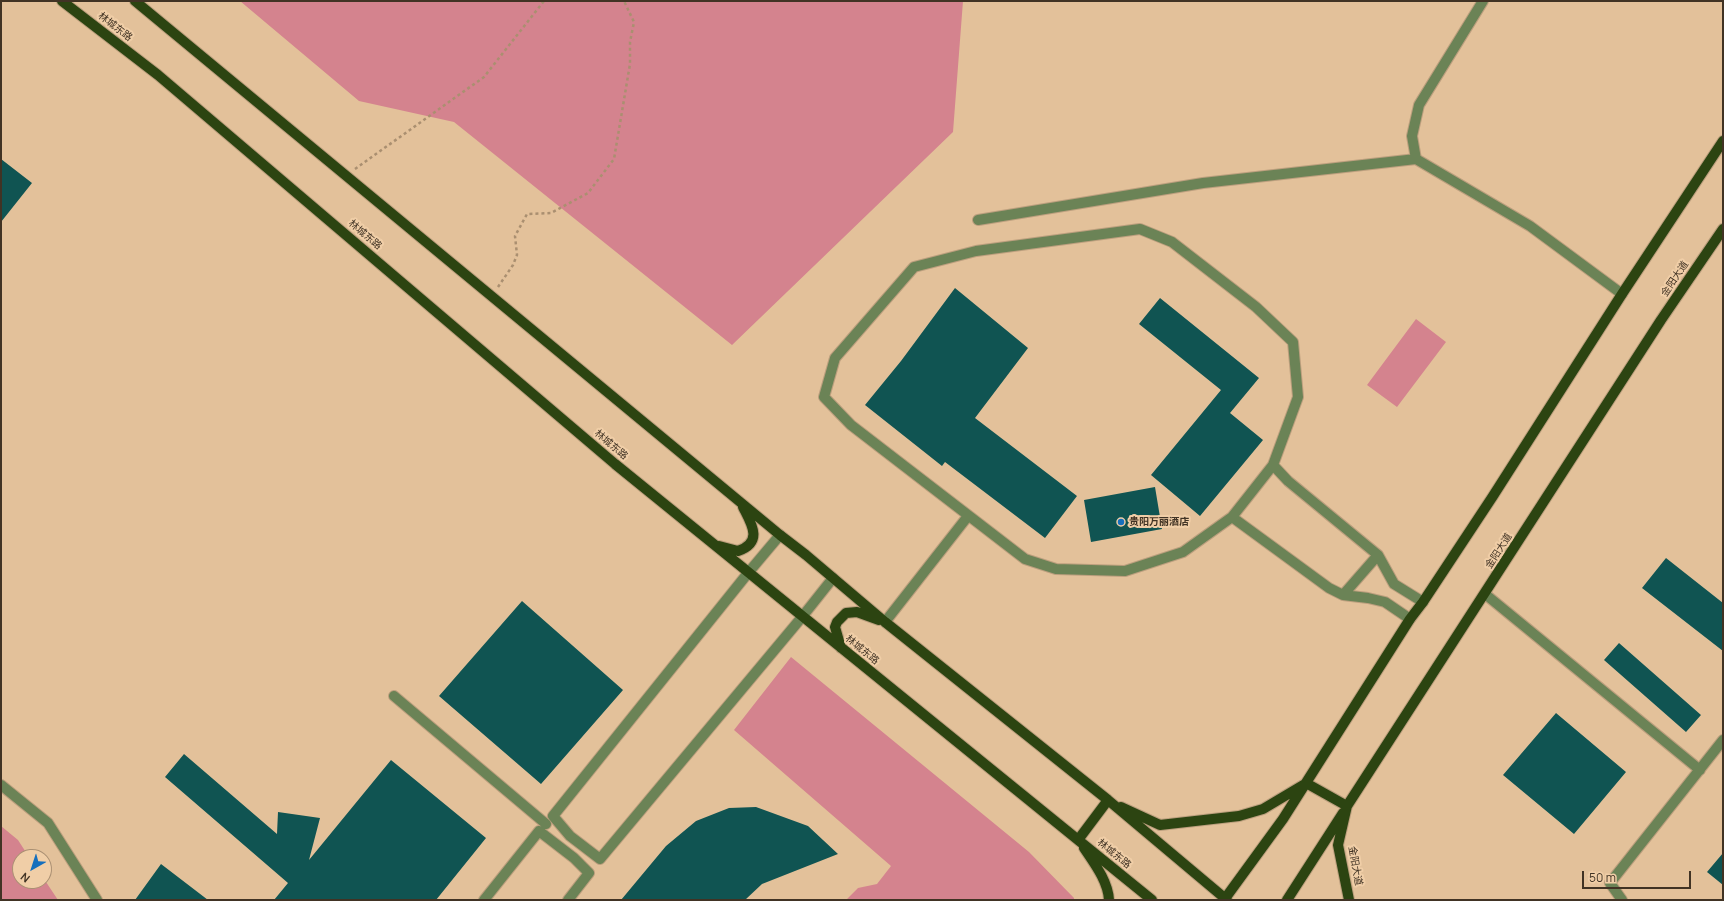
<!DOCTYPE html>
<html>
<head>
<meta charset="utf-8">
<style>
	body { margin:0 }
	#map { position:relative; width:1724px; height:901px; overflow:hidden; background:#e3c19a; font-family:Manrope,sans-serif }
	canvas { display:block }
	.frame { position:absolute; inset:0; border:2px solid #413324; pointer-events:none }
	.north { position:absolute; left:12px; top:849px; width:40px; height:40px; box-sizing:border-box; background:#f0cea7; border:1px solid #aa9073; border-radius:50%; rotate:219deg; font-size:11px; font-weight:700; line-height:16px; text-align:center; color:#413324 }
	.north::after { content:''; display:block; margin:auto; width:14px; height:18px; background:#166fbc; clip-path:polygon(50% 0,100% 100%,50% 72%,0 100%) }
	.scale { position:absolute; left:1582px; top:871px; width:109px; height:18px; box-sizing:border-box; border:2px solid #413324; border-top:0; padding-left:5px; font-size:12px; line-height:14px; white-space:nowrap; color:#413324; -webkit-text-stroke:3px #f0cea7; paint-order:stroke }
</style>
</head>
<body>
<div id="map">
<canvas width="1724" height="901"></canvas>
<div class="frame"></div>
<div class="north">N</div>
<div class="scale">50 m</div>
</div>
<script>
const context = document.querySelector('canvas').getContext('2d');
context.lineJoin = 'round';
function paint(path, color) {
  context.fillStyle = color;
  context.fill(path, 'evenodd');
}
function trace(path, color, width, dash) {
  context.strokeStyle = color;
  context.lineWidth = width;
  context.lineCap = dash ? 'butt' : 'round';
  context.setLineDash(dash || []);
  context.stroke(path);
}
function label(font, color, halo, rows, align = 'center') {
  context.font = font + ' Manrope,"Noto Sans SC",sans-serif';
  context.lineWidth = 4;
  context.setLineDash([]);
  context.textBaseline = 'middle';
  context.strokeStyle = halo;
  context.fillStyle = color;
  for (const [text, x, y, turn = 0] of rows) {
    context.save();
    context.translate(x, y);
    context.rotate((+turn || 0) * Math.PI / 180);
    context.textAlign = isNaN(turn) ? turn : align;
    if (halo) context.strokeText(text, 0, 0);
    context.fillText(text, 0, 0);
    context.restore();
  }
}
paint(new Path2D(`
	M240 1H963L953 132 732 345 454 122 359 101Z
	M1416 319 1446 342 1397 407 1367 385Z
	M791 657 1029 852 1074 898V900H846L858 888 877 884 891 866 734 730Z
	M1 826 18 840 29 857H20V881H44V879L58 900H1Z`), '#d4838e');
paint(new Path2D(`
	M1 159 32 183 1 222Z
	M955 288 1028 348 975 418 1077 496 1045 538 945 462 942 466 865 405 901 361Z
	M1160 298 1259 378 1230 413 1263 440 1200 516 1151 475 1221 390 1139 324Z
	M1155 487 1162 529 1091 542 1084 500Z
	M1666 558 1723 603V651L1642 588Z
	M522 601 623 690 541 784 439 696Z
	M1619 643 1701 715 1686 732 1604 660Z
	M1556 713 1626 772 1574 834 1503 775Z
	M184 754 277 834 278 812 320 818 309 860 391 760 486 838 436 900H274L288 883 165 777Z
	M756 807 808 826 838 854 762 884 745 900H621L666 846 696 821 729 808Z
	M1723 853V885L1707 872Z
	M161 864 208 900H135Z`), '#105452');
const minor = new Path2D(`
	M1483 1 1419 105 1412 136 1416 159 1530 226 1622 294
	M978 220 1203 183 1416 159
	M1140 229 1172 242 1256 307 1293 342 1298 397 1273 465 1232 517 1183 552 1125 571 1056 569 1025 559 851 425 824 397 835 358 914 267 976 251Z
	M1273 465 1288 481 1378 555 1394 584 1423 602
	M1232 517 1329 588 1343 595 1368 598 1385 602 1410 619
	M780 535 748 573 553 816 570 836 600 859 802 617 833 578
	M1485 594 1700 770
	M1343 595 1378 555
	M885 622 968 516
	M394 696 546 824
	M1 785 48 823 97 900
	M484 900 539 831 574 858 589 873 568 900
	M1622 900 1610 883 1723 740`);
const major = new Path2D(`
	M62 1 158 75 615 464 1152 900
	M135 1 780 535 806 555 885 622 1108 800 1227 900
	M719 546 738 551C764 542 751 523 743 507
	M841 648 835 627 837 622 846 613 857 612 879 620
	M1306 783 1347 806
	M1121 807 1160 825 1239 816 1263 809 1305 784
	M1078 840 1108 800
	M1084 848C1094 863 1108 881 1109 900
	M1224 900 1283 819 1410 619 1423 602 1493 496 1622 294 1723 141
	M1287 900 1343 813
	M1349 900 1338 845 1347 806 1661 320 1723 229`);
trace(minor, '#bc9f7e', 12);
trace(major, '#bc9f7e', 12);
trace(new Path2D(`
	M355 169 484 77 544 1
	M498 287 513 265 517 255 515 236 527 214 551 213 588 193 614 159 630 64V42L634 22 624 1`), '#aa8f70', 2.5, [3, 3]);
trace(minor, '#6b8356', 10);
trace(major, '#2c4411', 10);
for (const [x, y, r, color] of [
	[1121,522,4,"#166fbc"]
]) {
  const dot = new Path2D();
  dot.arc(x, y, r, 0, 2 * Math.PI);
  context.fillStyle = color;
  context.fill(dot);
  trace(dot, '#f0cea7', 1.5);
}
label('10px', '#413324', '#f0cea7', [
	["林城东路",115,27,38],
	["林城东路",365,235,40],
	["金阳大道",1675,279,-56],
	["林城东路",611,445,40],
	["金阳大道",1499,551,-57],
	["林城东路",862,650,39],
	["林城东路",1114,854,39],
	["金阳大道",1355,866,80]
]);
label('bold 10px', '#413324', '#f0cea7', [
	["贵阳万丽酒店",1129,522]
], 'left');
</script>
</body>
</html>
